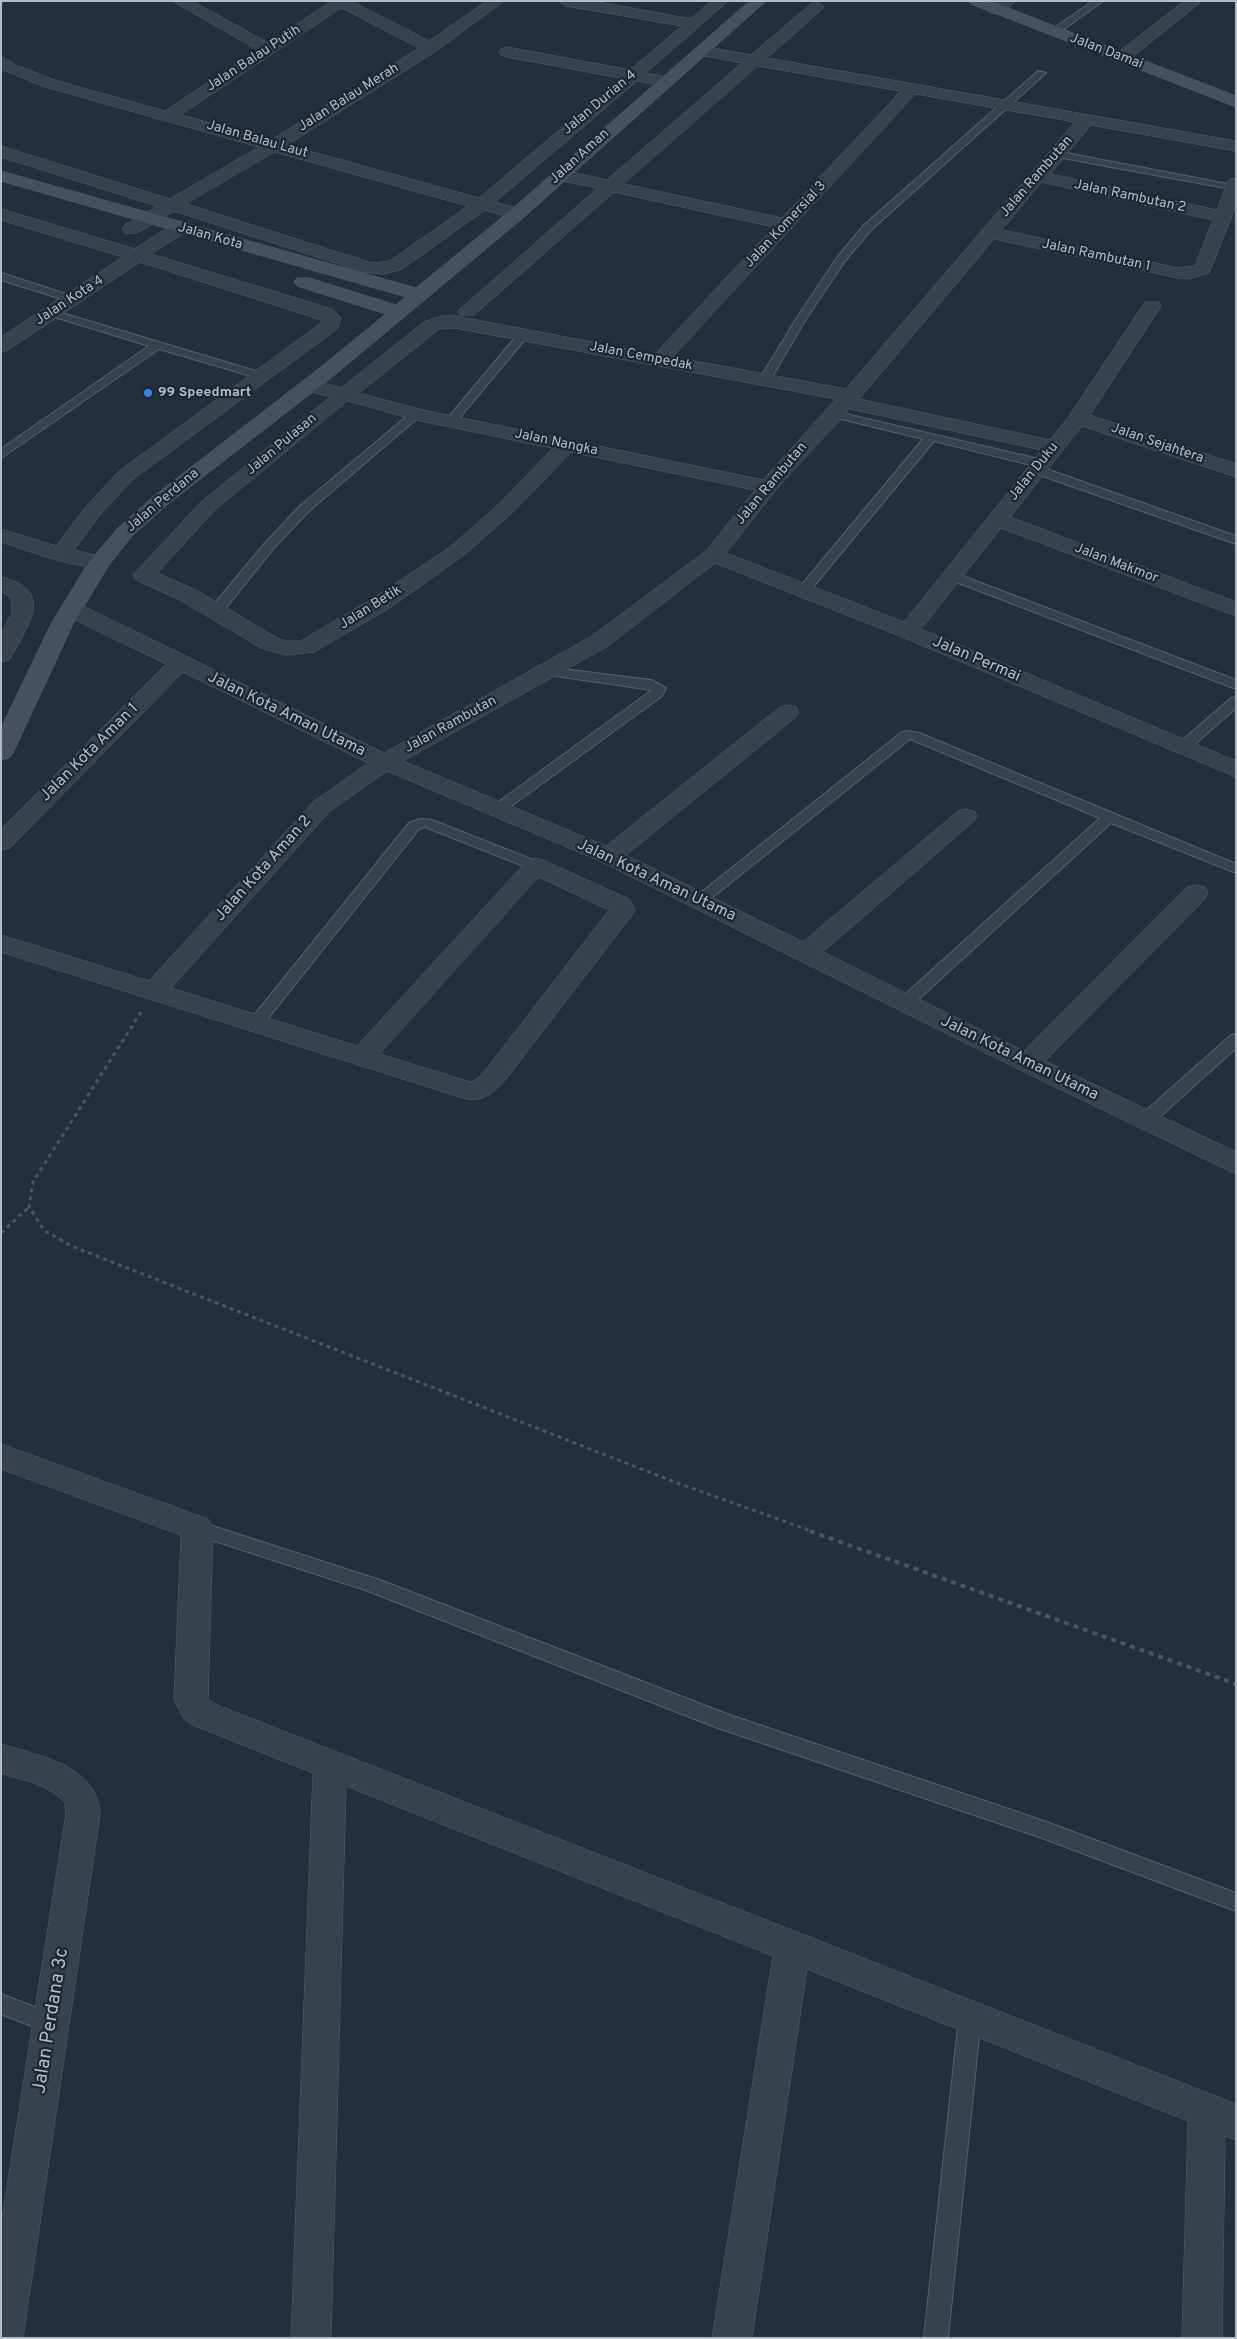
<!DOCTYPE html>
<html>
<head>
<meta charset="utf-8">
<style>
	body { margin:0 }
	#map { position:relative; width:1237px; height:2339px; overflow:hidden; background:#242f3e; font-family:Overpass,sans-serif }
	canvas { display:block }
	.frame { position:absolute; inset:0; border:2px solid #b4bcc9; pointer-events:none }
</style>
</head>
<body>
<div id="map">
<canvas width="1237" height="2339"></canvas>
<div class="frame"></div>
</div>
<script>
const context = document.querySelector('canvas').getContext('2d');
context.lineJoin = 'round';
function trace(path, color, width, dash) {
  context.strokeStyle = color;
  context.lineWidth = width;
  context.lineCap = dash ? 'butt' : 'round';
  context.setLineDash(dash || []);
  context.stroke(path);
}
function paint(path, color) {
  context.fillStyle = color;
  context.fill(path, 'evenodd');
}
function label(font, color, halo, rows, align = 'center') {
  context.font = font + ' Overpass,sans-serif';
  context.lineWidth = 4.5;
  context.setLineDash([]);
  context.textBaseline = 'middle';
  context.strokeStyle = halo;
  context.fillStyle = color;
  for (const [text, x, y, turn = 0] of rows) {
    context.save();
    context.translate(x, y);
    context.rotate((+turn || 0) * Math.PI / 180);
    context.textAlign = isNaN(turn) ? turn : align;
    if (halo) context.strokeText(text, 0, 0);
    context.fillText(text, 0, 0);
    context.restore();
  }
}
const lane = new Path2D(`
	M1093 1H1103L1057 34H1051V30Z
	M1038 71 1046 73 871 230 845 261 806 319 769 382H761L759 380 796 319 836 259 863 226Z
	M1056 151 1233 185 1236 186V190L1052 156 1051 154Z
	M1 273 76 297 77 299 76 301H68L1 280Z
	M52 310 266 374 268 376 262 379 258 378 159 349 1 458V449L149 346 48 315V311Z
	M523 332 529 335 527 337 455 423H447V419L519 333Z
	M416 411 420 412V416L309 511 273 549 220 615H210L209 612 210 609 265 543 301 505 412 412Z
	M833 411 1043 460 1049 464 1043 468 934 441 808 593H800L798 590 800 587 923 439 829 416 827 414Z
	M1038 466 1236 536V544L1034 473 1032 470Z
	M952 572 1236 680V689L948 579 946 576Z
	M547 667 651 680 666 688 662 696 503 812H493L491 809 493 806 652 690 542 674 540 671Z
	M1236 697V708L1187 751H1177L1175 748 1177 745 1231 698Z
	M907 731 919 733 1236 864V873L1111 823 910 1007H900L897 1003 900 999 1100 818 910 739 704 904H694L692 901 694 898 902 732Z
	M420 819 432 820 541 863 543 866 536 870 531 869 425 827 419 829 262 1026H252L249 1022 252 1018 409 823Z
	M1236 1034V1048L1152 1124H1140L1138 1120 1140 1116 1231 1035Z
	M197 1521 380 1580 727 1714 1044 1821 1236 1893V1911L1042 1838 715 1727 368 1591 190 1533 188 1528 190 1523Z
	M1 1994 60 2017 63 2024 60 2031 52 2034 1 2014Z
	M970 2007 978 2010 981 2017 948 2338H924L959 2017 962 2010Z`);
const street = new Path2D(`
	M173 1H192L268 43 332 1H351L429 41 487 1H504L436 51 287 145 479 198 621 78 507 57 501 55 499 52 501 49 507 47 630 70 682 26 566 6 559 1H593L691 19 711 1H728L646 73 672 78 674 81 672 84 666 86 637 81 495 202 523 210 526 214 523 218 517 219 485 210 402 269 384 274 364 272 174 211 137 233H125L122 229 125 225 157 206 1 157V146L170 199 259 147 42 86 1 69V56L16 65 54 80 165 111 257 50ZM342 8 419 48 271 140 181 115ZM275 152 468 206 390 261 372 263 186 204Z
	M999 1H1016L1001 13H991L988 10Z
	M1185 1H1202L1127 61H1115L1113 58 1115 55Z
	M816 2 821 4 824 7 821 10 767 58 1236 141V151L1091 125 1050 174 1217 210 1227 183 1230 179 1236 178V206L1209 273 1192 278H1178L994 239 859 399 1050 440 1070 415 1145 302H1159L1161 306 1090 415 1236 464V477L1082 426 1010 517 1236 602V616L1001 528 921 629 1236 761V777L900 636 715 563 608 646 403 761 606 846 780 707 788 705 796 707 799 712 796 717 626 855 803 942 958 811 966 809 974 811 978 816 974 821 823 952 1024 1051 1187 887 1196 885 1205 887 1208 893 1205 899 1045 1061 1236 1152V1174L1018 1069 600 861 387 771 329 812 171 988 357 1046 527 861 536 858 545 861 629 899 635 909 632 915 506 1079C495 1092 481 1104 463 1098L1 952V935L149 981 313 802 368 763 183 672 10 848 1 850V829L166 664 63 614 60 609 63 604 71 603 79 604 384 753 592 636 706 551 755 490 571 452 512 513 464 555 391 607 314 652 285 655 261 648 180 600 136 580 133 575 201 502 330 397 302 389 299 385 302 381 309 379 341 388 424 322 442 316H455L655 354 774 227 614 192 474 315H460L458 311 598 188 554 179 551 175 554 171 560 170 607 180 742 63 695 54 693 51 695 48 701 46 751 55 811 4ZM758 66 901 91 782 218 624 184ZM916 94 1075 122 846 389 673 357ZM1042 182 1213 220 1195 266 1178 268 1002 230ZM444 328H455L836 399 763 480 418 409 359 393 438 330ZM348 401 416 420 553 448 498 505 450 547 375 597 301 641H286L277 638 196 590 157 573 215 510ZM850 409 1042 450 904 622 726 553 775 491ZM539 877 609 910 488 1067 478 1078 470 1082 380 1054Z
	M1 209 135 249 173 224H185L188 228 185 232 151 254 332 309 341 318 337 329 132 480 99 516 74 550 107 558 111 562 107 566C84 572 26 550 1 542V529L56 546 85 508 118 472 321 323 322 320 140 262 8 350 1 352V337L123 257 1 220Z
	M1 577C55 590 29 623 12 655L9 660 1 662V634L12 613 11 598 1 591Z
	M1 1444 208 1519 213 1528 208 1699 217 1705 1236 2104V2140L1225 2136 1222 2338H1182L1188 2121 807 1969 752 2338H712L773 1956 346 1786 331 2338H291L313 1773 193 1725 184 1719 174 1700 181 1535 1 1469Z
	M1 1744C39 1756 97 1764 100 1814L23 2338H1V2225L66 1814 65 1803C51 1785 22 1780 1 1773Z`);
const secondary = new Path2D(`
	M750 1H766L523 218 331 378 168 504 132 536 109 565 73 624 13 753 9 758 1 760V728L51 624 89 562 118 528 154 496 317 370 386 314 297 286 294 282 297 278H309L396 305 406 297 1 181V171L416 288 511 210Z
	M969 1H990L1236 96V107L971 4Z`);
trace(lane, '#565f6c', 2);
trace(street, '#565f6c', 1);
trace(secondary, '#565f6c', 1);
trace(new Path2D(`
	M141 1012 33 1182 29 1207 44 1230 71 1246 672 1481 814 1532
	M1 1233 29 1207`), '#44595c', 3, [4, 4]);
trace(new Path2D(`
	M810 1531 1236 1684`), '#44595c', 4, [5, 5]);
paint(lane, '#38414e');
paint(street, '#38414e');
paint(secondary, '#465061');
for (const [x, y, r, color] of [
	[148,393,5,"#3f7fe0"]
]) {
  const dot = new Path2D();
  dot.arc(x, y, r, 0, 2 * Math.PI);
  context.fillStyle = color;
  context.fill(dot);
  trace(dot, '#1d2633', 2);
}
label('14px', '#b4bcc9', '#1d2633', [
	["Jalan Damai",1106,52,21],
	["Jalan Balau Putih",254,59,-33],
	["Jalan Balau Merah",349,98,-32],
	["Jalan Durian 4",600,103,-40],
	["Jalan Balau Laut",257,140,16],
	["Jalan Aman",580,157,-42],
	["Jalan Rambutan",1037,177,-49],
	["Jalan Rambutan 2",1130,197,12],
	["Jalan Komersial 3",786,225,-47],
	["Jalan Kota",210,237,16],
	["Jalan Rambutan 1",1096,256,12],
	["Jalan Kota 4",70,301,-33],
	["Jalan Cempedak",641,357,11],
	["Jalan Nangka",556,443,12],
	["Jalan Sejahtera",1157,444,19],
	["Jalan Pulasan",282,445,-40],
	["Jalan Duku",1034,472,-51],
	["Jalan Rambutan",772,484,-50],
	["Jalan Perdana",163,501,-40],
	["Jalan Makmor",1116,564,21],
	["Jalan Betik",371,608,-32],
	["Jalan Rambutan",451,725,-29]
]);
label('bold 14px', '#b4bcc9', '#1d2633', [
	["99 Speedmart",158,393]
], 'left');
label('16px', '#b4bcc9', '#1d2633', [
	["Jalan Permai",976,660,23],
	["Jalan Kota Aman Utama",286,715,26],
	["Jalan Kota Aman 1",90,753,-45],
	["Jalan Kota Aman 2",264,869,-48],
	["Jalan Kota Aman Utama",656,881,25],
	["Jalan Kota Aman Utama",1019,1059,26]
]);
label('19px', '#b4bcc9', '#1d2633', [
	["Jalan Perdana 3c",52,2021,-81]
]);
</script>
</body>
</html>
